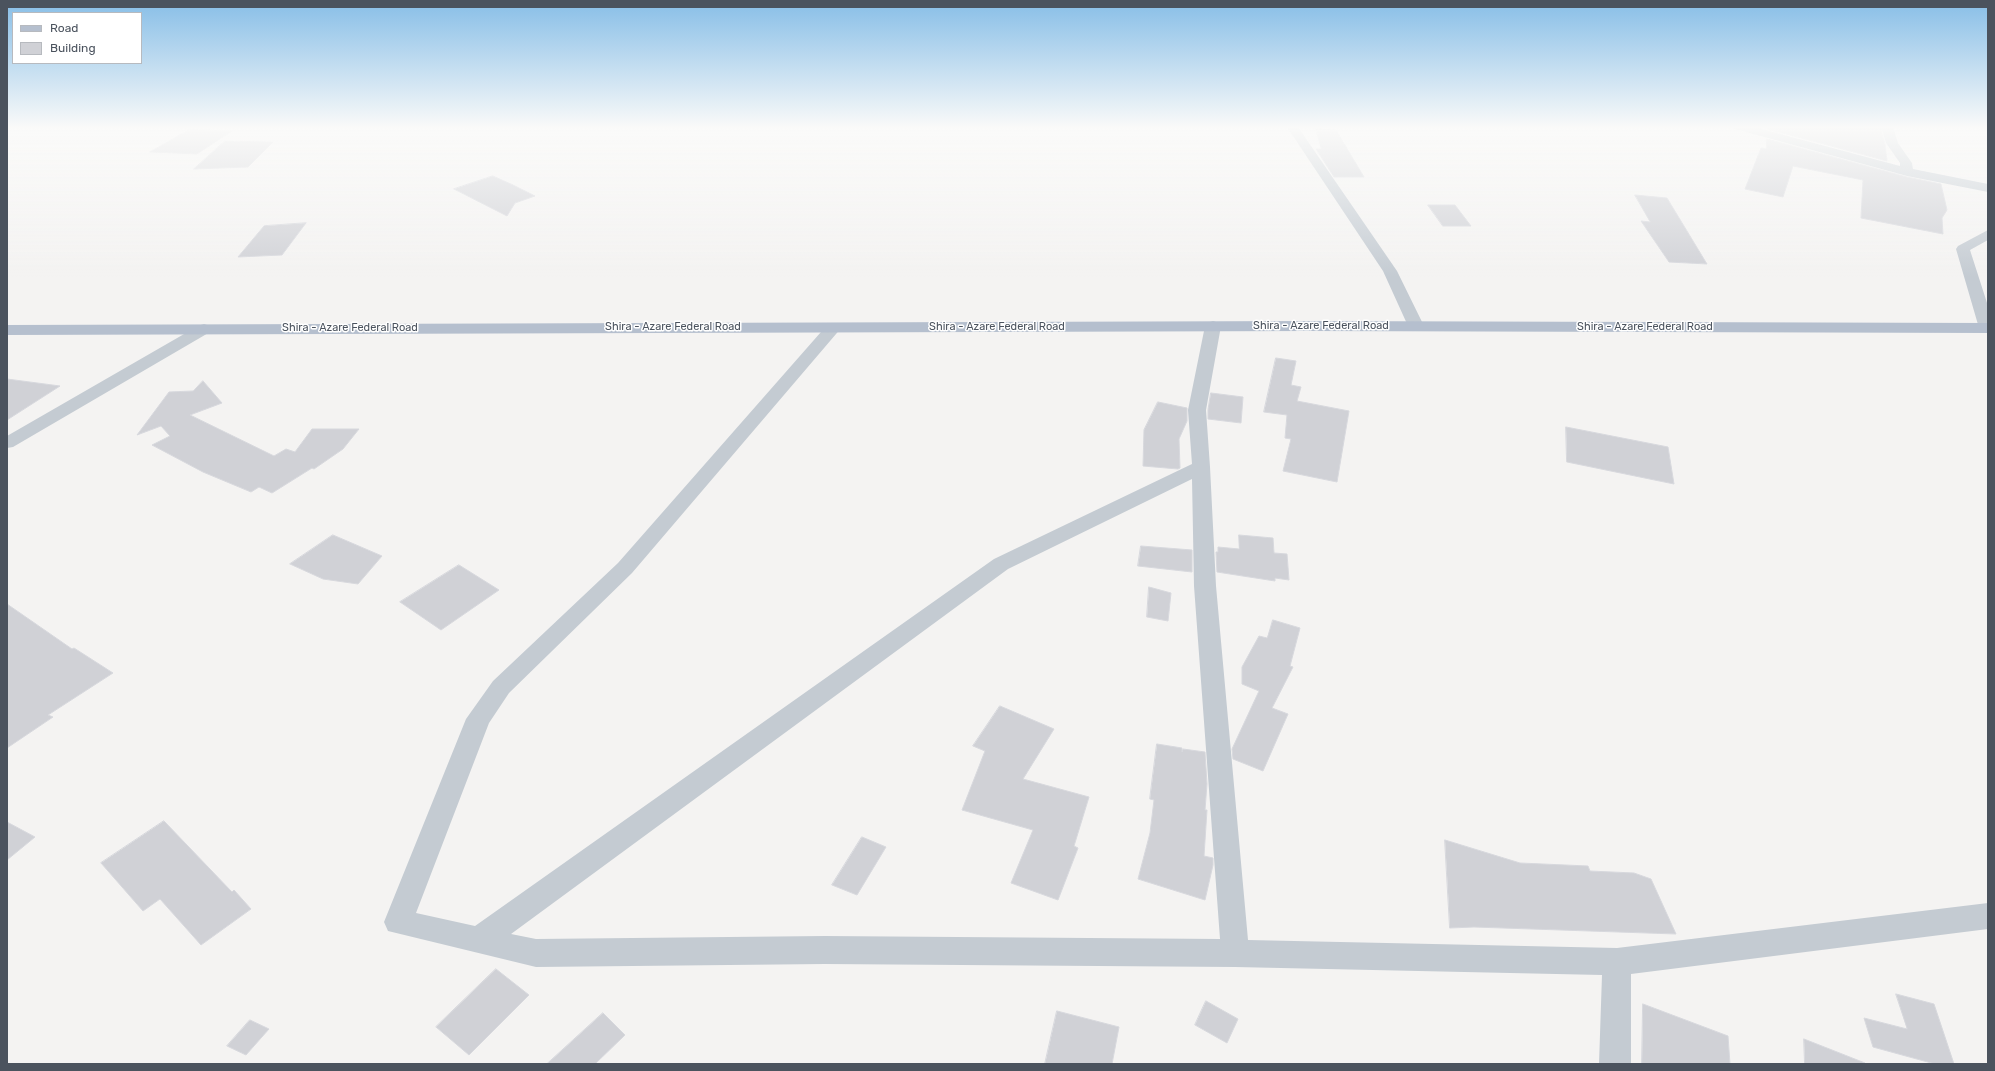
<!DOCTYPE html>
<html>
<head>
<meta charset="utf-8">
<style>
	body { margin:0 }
	#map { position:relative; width:1995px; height:1071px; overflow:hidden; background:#f4f3f2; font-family:Rubik,sans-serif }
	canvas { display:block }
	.frame { position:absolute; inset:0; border:8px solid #4b535e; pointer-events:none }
	.legend { position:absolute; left:12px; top:12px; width:130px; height:52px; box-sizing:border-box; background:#fff; border:1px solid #b7babf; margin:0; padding:5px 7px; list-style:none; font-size:12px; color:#4b535e }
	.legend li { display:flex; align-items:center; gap:8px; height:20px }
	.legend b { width:20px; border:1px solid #b7babf }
</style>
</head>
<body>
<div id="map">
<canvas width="1995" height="1071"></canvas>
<div class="frame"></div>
<ul class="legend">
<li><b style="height:5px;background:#b5bfce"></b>Road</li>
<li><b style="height:11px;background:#d0d1d6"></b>Building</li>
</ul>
</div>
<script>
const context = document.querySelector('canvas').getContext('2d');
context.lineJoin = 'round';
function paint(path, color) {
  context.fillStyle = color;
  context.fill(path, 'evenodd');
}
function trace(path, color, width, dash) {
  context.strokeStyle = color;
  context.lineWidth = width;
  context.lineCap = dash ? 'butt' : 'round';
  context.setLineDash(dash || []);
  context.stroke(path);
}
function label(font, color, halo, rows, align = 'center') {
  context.font = font + ' Rubik,sans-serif';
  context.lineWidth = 3;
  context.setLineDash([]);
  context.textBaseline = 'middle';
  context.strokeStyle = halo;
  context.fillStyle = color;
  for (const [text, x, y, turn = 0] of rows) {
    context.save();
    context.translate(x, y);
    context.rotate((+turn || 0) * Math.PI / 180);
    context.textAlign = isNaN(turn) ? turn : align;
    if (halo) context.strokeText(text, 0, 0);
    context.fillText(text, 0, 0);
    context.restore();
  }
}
const building = new Path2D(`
	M1768 127H1880L1885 144 1887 161 1768 129Z
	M1316 129 1336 130 1364 177H1334L1316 149H1321Z
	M189 130 232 131 197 154 150 152Z
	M1767 139 1907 177 1941 184 1947 210 1942 218 1943 234 1861 218 1863 180 1793 166 1783 197 1745 189 1761 148 1766 149Z
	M225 141 273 142 248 167 194 169Z
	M493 176 513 185 535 196 515 203 507 216 454 189Z
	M1635 195 1667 198 1707 264 1669 262 1641 221 1650 222Z
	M1428 205H1455L1471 226H1443Z
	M306 223 282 255 238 257 264 226Z
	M1276 358 1296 361 1291 385 1301 387 1297 401 1349 411 1337 482 1283 471 1291 439 1285 438 1287 415 1264 412Z
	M7 379 60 386 7 420Z
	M203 381 222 403 190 415 274 456 286 449 295 452 312 429H359L343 449 314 469 312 468 272 493 259 487 251 492 203 472 152 445 170 436 161 426 137 435 169 392 193 391Z
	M1211 393 1243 397 1241 423 1208 419V410Z
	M1158 402 1187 408V421L1179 439 1180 468 1178 469 1143 466 1144 430Z
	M1566 427 1668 447 1674 484 1567 462Z
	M333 535 382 556 358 584 323 579 290 564Z
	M1239 535 1273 538 1274 553 1287 554 1289 580 1275 578V581L1217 572 1216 552H1218V547L1239 549Z
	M1141 546 1192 550V572L1138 566Z
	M459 565 499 590 441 630 400 602Z
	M1149 587 1171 593 1168 621 1147 617Z
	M7 604 72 649 74 648 113 673 48 715 53 717 7 748Z
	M1273 620 1300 628 1290 666 1293 667 1272 708 1288 714 1263 771 1233 759 1232 749 1259 691 1242 684V667L1259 636 1267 638Z
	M1000 706 1054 729 1023 779 1089 797 1074 846 1078 848 1058 900 1011 883 1033 830 962 810 985 751 973 746Z
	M1157 744 1182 748V752L1183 749 1205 752 1207 784 1205 810H1207L1204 856 1213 858V865L1205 900 1138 879 1150 833 1154 800 1150 799Z
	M164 821 232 892 234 890 251 909 201 945 160 899 143 911 101 863Z
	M7 822 35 837 7 860Z
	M862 837 886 847 857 895 832 885Z
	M1445 840 1520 863 1588 866 1590 871 1634 873 1651 879 1676 934 1474 927 1450 928Z
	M496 969 529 995 469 1055 436 1027Z
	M1896 994 1934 1004 1954 1064H1935L1873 1047 1864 1018 1907 1029Z
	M1206 1001 1238 1019 1227 1043 1195 1025Z
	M1643 1004 1728 1036 1730 1064H1642Z
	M1057 1011 1119 1027 1112 1064H1045Z
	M603 1013 625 1035 595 1064H547Z
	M250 1020 269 1029 246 1055 227 1046Z
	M1804 1039 1865 1063V1064H1805Z`);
paint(building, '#d0d1d6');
trace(building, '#d7d8dd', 1);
paint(new Path2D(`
	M1287 127H1298L1397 271 1424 326 1422 329H1410L1408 326 1383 271Z
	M1734 127H1754L1900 166V163L1886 143 1881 127H1893L1898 143 1912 163 1913 169 1988 184V192L1907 176 1735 129Z
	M1988 230V240L1970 250 1988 306 1987 333 1981 331 1979 328 1956 249 1958 246Z
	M1213 321 1219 323 1221 326 1206 410 1210 467 1216 586 1248 940 1617 948 1988 903V929L1631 974V1064H1599L1602 975 1235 967 825 964 536 967 388 931 384 922 466 719 493 681 618 563 828 324H840L842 327 632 573 509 693 489 723 416 913 475 926 994 559 1192 464 1188 410 1205 326 1207 323ZM1192 479 1194 586 1220 939 825 936 536 939 511 934 1008 569Z
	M204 324 210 326 212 329 210 332 13 447 7 448V436L198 326Z`), '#c4cbd2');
paint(new Path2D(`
	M1309 321 1988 323V333L1309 331 7 335V325Z`), '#b5bfce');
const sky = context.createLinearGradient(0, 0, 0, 277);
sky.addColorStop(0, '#87bee7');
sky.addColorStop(0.46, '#fafaf9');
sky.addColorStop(1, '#fafaf900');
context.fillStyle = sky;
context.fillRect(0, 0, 1995, 277);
label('11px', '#4b535e', '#fff', [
	["Shira - Azare Federal Road",1321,326],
	["Shira - Azare Federal Road",673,327],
	["Shira - Azare Federal Road",997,327],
	["Shira - Azare Federal Road",1645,327],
	["Shira - Azare Federal Road",350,328]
]);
</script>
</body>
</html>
